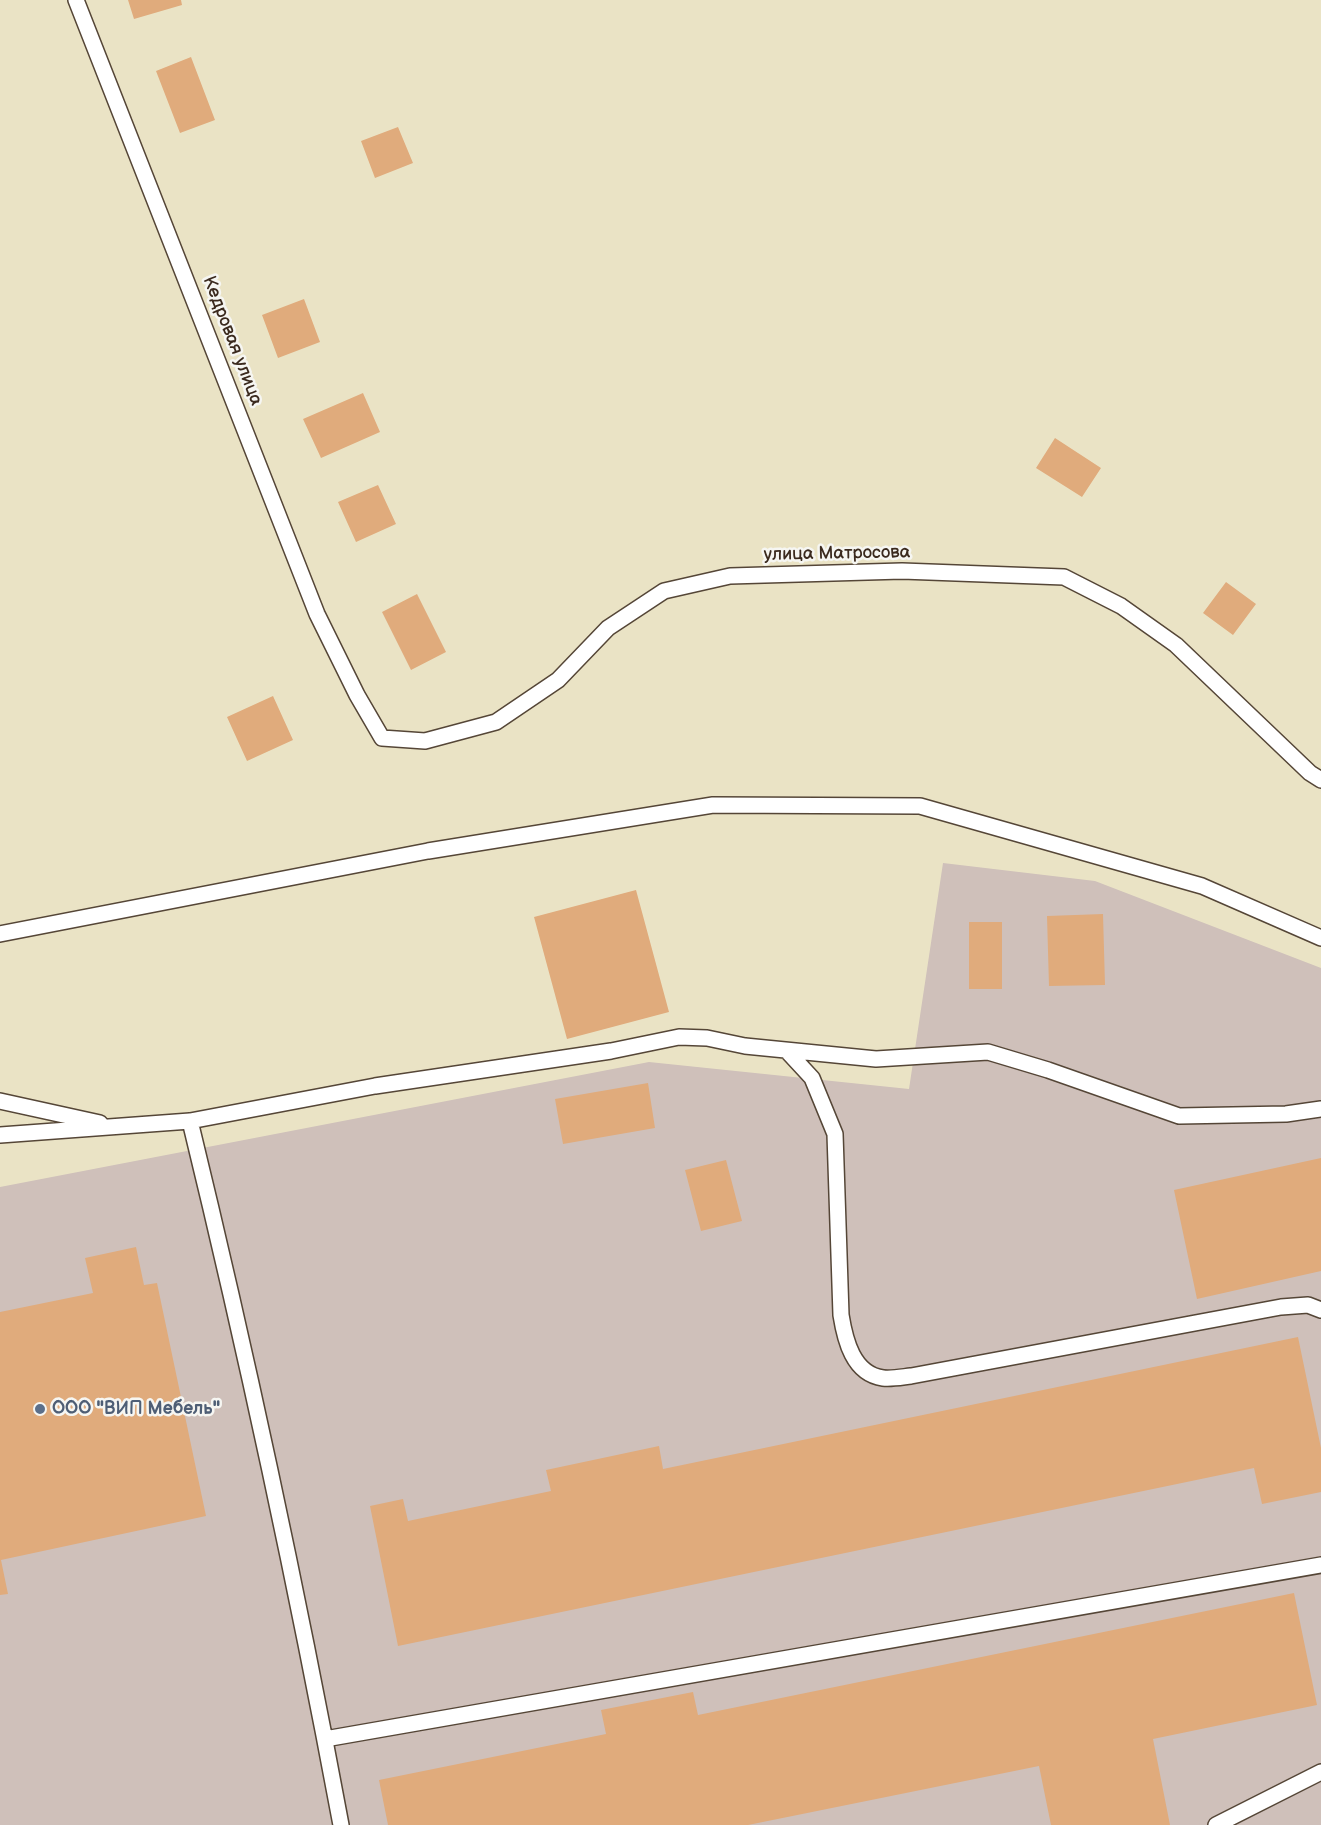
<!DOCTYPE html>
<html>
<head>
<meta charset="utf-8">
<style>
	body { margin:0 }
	canvas { display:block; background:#eae3c5 }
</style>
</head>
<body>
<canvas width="1321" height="1825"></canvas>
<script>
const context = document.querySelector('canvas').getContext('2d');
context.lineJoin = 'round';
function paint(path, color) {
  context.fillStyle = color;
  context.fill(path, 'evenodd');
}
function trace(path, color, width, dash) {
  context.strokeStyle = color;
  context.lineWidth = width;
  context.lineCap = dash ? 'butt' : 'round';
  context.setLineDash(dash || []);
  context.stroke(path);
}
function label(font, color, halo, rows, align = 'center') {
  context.font = font + ' "Balsamiq Sans",sans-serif';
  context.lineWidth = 5;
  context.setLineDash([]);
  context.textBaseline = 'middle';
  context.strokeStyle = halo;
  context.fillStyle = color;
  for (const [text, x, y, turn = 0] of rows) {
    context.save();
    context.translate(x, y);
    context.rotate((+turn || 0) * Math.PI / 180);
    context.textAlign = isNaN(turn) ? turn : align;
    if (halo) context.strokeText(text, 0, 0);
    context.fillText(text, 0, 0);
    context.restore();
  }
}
paint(new Path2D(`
	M943 863 1095 881 1321 968V1825H0V1187L649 1062 909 1089Z`), '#cfc0ba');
paint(new Path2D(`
	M128 0H181L182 5 134 19Z
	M191 57 215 120 180 133 156 71Z
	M398 127 413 163 375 178 361 141Z
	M304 299 320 342 278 358 262 315Z
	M363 393 380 432 321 458 303 419Z
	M1055 438 1101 468 1082 497 1036 468Z
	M378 485 396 524 356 542 338 502Z
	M1226 582 1256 604 1233 635 1203 613Z
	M417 594 446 652 411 670 382 612Z
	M273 696 293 740 247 761 227 717Z
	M636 890 669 1012 567 1039 534 917Z
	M1103 914 1105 985 1049 986 1047 916Z
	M969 922H1002V989H969Z
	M648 1083 655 1128 563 1144 555 1099Z
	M1321 1158V1271L1197 1299 1174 1190Z
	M726 1160 742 1221 701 1231 685 1170Z
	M136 1247 144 1285 157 1283 206 1516 1 1560 8 1594 0 1595V1312L93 1293 85 1258Z
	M1298 1337 1321 1448V1492L1262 1504 1254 1468 398 1646 370 1506 403 1499 408 1521 551 1491 546 1470 659 1446 663 1469Z
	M1294 1593 1317 1705 1153 1739 1170 1825H1051L1039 1766 748 1825H388L379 1780 606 1734 601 1710 693 1692 698 1715Z`), '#e0ab7c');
const service = new Path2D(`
	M76 0 317 614 357 695 382 738 425 741 496 722 558 680 608 628 664 591 730 576 902 571 1064 577 1121 606 1176 645 1310 773 1321 780
	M0 934 428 851 713 805 920 806 1202 886 1321 938
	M787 1051 812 1078 835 1134 841 1315C845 1340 853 1374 883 1378 892 1379 902 1377 911 1376L1281 1307 1308 1305 1321 1310
	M0 1101 100 1123
	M190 1121C247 1355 297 1589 341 1825
	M0 1135 190 1121 375 1086 611 1051 679 1037 707 1038 745 1046 876 1059 988 1052 1048 1070 1179 1116 1286 1114 1321 1109
	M325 1739 1321 1565
	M1216 1825 1321 1772`);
trace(service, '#554637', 18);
trace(service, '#fff', 15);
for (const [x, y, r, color] of [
	[40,1409,6,"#5c6f8a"]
]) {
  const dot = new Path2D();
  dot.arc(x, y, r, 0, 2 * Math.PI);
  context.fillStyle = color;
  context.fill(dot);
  trace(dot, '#f6f6f2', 2);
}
label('18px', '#3b2a1e', '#f6f6f2', [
	["Кедровая улица",232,341,69],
	["улица Матросова",837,554,-1]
]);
label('bold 18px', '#4e5e75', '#f6f6f2', [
	["ООО \"ВИП Мебель\"",52,1409]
], 'left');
</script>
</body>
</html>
